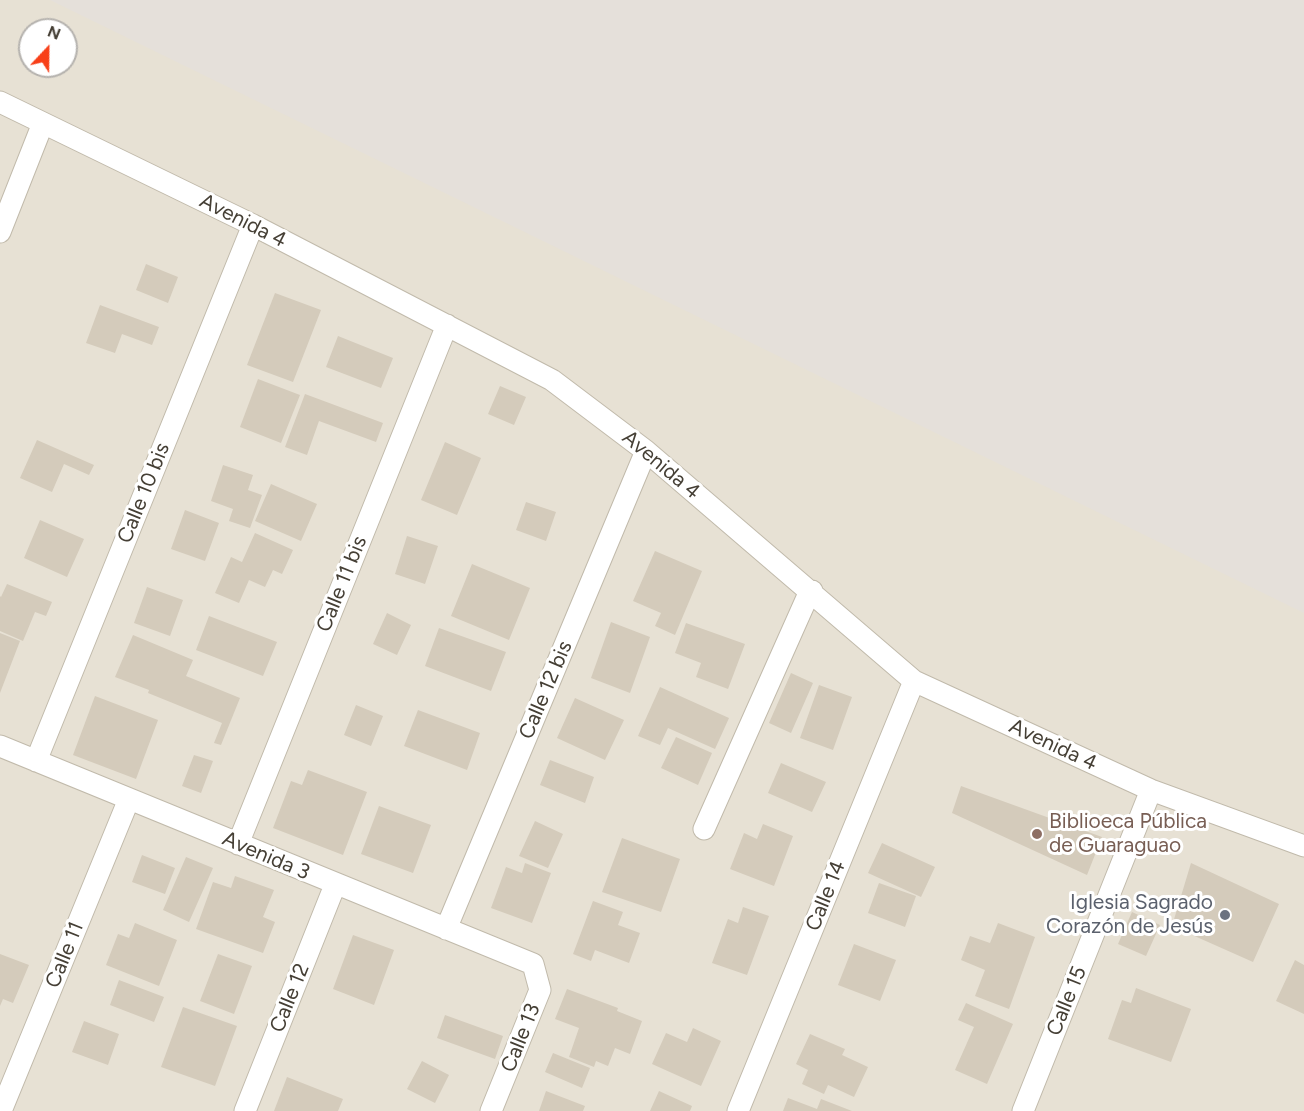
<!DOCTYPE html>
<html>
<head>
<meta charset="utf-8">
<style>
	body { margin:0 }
	#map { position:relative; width:1304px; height:1111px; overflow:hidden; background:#f3efe6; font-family:Figtree,sans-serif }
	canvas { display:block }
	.north { position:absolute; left:18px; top:18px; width:60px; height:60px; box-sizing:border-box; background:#fff; border:2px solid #b5b2ae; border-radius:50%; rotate:22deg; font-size:16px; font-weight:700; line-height:24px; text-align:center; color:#453f35 }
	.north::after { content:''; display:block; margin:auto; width:21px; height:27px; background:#f83f18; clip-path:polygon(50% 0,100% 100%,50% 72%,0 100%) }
</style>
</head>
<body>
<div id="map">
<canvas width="1304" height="1111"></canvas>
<div class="north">N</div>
</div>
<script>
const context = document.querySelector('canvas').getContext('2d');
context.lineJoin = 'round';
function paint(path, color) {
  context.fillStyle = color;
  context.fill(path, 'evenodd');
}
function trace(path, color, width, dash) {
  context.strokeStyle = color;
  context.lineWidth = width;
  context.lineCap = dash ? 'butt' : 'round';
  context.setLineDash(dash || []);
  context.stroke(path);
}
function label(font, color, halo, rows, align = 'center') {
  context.font = font + ' Figtree,sans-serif';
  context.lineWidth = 6;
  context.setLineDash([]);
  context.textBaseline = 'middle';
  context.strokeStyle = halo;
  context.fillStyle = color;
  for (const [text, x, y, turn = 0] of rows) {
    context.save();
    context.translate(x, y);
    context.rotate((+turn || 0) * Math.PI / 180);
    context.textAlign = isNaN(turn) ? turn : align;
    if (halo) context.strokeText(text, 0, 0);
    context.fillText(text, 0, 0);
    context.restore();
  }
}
paint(new Path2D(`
	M0 0H1304V1111H0ZM30 30H66V66H30Z`), '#e7e1d4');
paint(new Path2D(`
	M50 0H1304V613Z`), '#e5e0da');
paint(new Path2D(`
	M146 264 178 277 168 303 136 290Z
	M275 293 321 310 293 382 247 365Z
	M100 305 159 327 152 345 122 334 115 353 86 343Z
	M338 336 393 358 381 388 326 367Z
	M258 379 300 395 281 443 240 427Z
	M500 386 526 397 514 425 488 414Z
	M305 394 383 423 376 442 319 421 307 455 285 447Z
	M37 440 94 465 89 475 64 464 52 492 20 478Z
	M445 442 481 458 457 515 421 500Z
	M223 465 253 475 248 490 262 495 250 528 229 521 233 509 211 501Z
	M271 484 317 504 301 541 255 521Z
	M526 502 556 512 546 541 516 530Z
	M185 510 219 523 205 561 171 549Z
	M40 520 84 539 67 577 24 558Z
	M255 533 293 550 282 574 273 570 265 587 249 580 239 603 215 593 231 557 242 562Z
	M407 536 438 546 425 584 395 574Z
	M655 551 702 571 675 635 655 626 661 613 633 601Z
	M472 564 530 588 509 640 451 616Z
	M7 584 52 602 46 616 35 612 23 641 0 631V596L1 597Z
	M147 587 183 600 170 636 134 623Z
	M387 613 411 625 397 655 373 644Z
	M209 616 277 642 263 676 196 650Z
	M611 622 650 637 630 693 591 678Z
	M686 623 745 644 728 689 696 677 701 663 675 653Z
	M439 628 506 652 491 691 425 666Z
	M0 633 20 641 0 693Z
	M133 635 193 660 186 676 240 698 221 745 214 743 222 723 148 693 149 690 115 677Z
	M791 673 813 683 791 733 769 723Z
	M819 685 852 697 833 750 800 738Z
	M660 687 729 718 715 749 668 728 660 745 638 736Z
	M95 696 158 720 136 779 73 755Z
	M575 698 624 720 605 760 557 738Z
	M356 705 383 716 371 746 344 735Z
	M418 710 480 733 467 770 404 746Z
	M676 737 712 753 698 785 661 768Z
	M194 755 213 761 201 793 182 786Z
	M550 760 594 777 585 803 540 785Z
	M781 763 826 782 812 812 768 793Z
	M308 770 367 792 343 855 273 828 291 781 302 785Z
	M961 786 1102 837 1087 875 952 813Z
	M379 806 431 825 413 873 361 854Z
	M535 821 563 834 548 868 519 856Z
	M763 824 793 836 774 886 730 869 744 833 757 839Z
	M622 838 680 859 661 912 602 892Z
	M882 843 935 867 921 897 868 873Z
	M142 855 175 868 165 894 132 882Z
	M186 857 213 868 189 922 163 910Z
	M525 863 551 873 532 923 491 908 506 867 522 873Z
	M1191 863 1279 904 1253 962 1172 926Z
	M235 876 274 890 263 917 275 922 263 953 196 929 213 882 231 888Z
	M879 883 916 896 905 927 868 913Z
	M593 901 623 912 618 925 640 933 629 963 595 950 591 961 573 954Z
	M743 907 769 916 747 975 712 963 728 919 738 923Z
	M1132 912 1160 925 1146 956 1118 944Z
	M135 923 177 940 159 986 106 965 118 934 129 938Z
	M998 923 1035 937 1009 1009 975 996 985 970 961 960 970 936 990 943Z
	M353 935 394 950 374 1005 333 989Z
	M854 944 896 960 880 1001 838 985Z
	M0 954 29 965 13 1003 3 999 0 1006Z
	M218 954 252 966 234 1014 200 1001Z
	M1295 960 1304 965V1014L1276 1001Z
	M119 980 164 997 154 1022 110 1005Z
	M1136 988 1191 1009 1171 1062 1108 1039 1122 1000 1131 1003Z
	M567 989 618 1008 617 1011 642 1021 630 1054 615 1048 608 1066 596 1061 594 1067 569 1057 579 1028 555 1019Z
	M966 1003 1013 1024 987 1084 955 1070 974 1027 958 1020Z
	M183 1007 237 1026 215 1086 161 1067Z
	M445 1015 503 1036 495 1059 437 1038Z
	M84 1021 119 1034 108 1065 72 1052Z
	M693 1028 721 1041 701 1086 652 1064 666 1033 687 1042Z
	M810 1034 845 1049 842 1055 868 1067 854 1097 828 1085 824 1094 802 1084 808 1070 796 1064Z
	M553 1053 590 1068 582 1088 545 1072Z
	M422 1061 449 1075 435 1103 407 1089Z
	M287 1077 343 1099 338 1111H274Z
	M546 1091 585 1106 583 1111H539Z
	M659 1091 692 1106 690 1111H650Z
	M788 1098 817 1109 821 1099 852 1111H783Z`), '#d4cbbb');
const street = new Path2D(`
	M0 102 253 225 552 380 646 451 914 681 1151 790 1304 846
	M0 232 43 123
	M0 746 533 964 540 990 491 1111
	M36 761 253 225
	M704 829 810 591H812
	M238 844 447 325
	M446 929 646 451
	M1 1111 129 799
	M245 1111 335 885
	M738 1111 914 681
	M1023 1111 1151 790`);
trace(street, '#c1baab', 23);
trace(street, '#fff', 21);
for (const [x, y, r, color] of [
	[1037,834,6,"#8d6e63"],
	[1225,915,6,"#6b7280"]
]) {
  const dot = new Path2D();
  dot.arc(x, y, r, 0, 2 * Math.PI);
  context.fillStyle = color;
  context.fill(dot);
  trace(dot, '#fff', 2);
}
label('21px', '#453f35', '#fff', [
	["Avenida 4",243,221,27],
	["Avenida 4",661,465,40],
	["Calle 10 bis",144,493,-68],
	["Calle 11 bis",342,584,-68],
	["Calle 12 bis",546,690,-67],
	["Avenida 4",1053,745,25],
	["Avenida 3",266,856,23],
	["Calle 14",826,896,-68],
	["Calle 11",65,955,-68],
	["Calle 12",290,998,-68],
	["Calle 15",1067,1001,-68],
	["Calle 13",521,1038,-68]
]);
label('21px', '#785e54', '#fff', [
	["Biblioeca Pública",1049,822],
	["de Guaraguao",1049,846]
], 'left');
label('21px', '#5b616d', '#fff', [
	["Iglesia Sagrado",1213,903],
	["Corazón de Jesús",1213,927]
], 'right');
</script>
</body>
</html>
